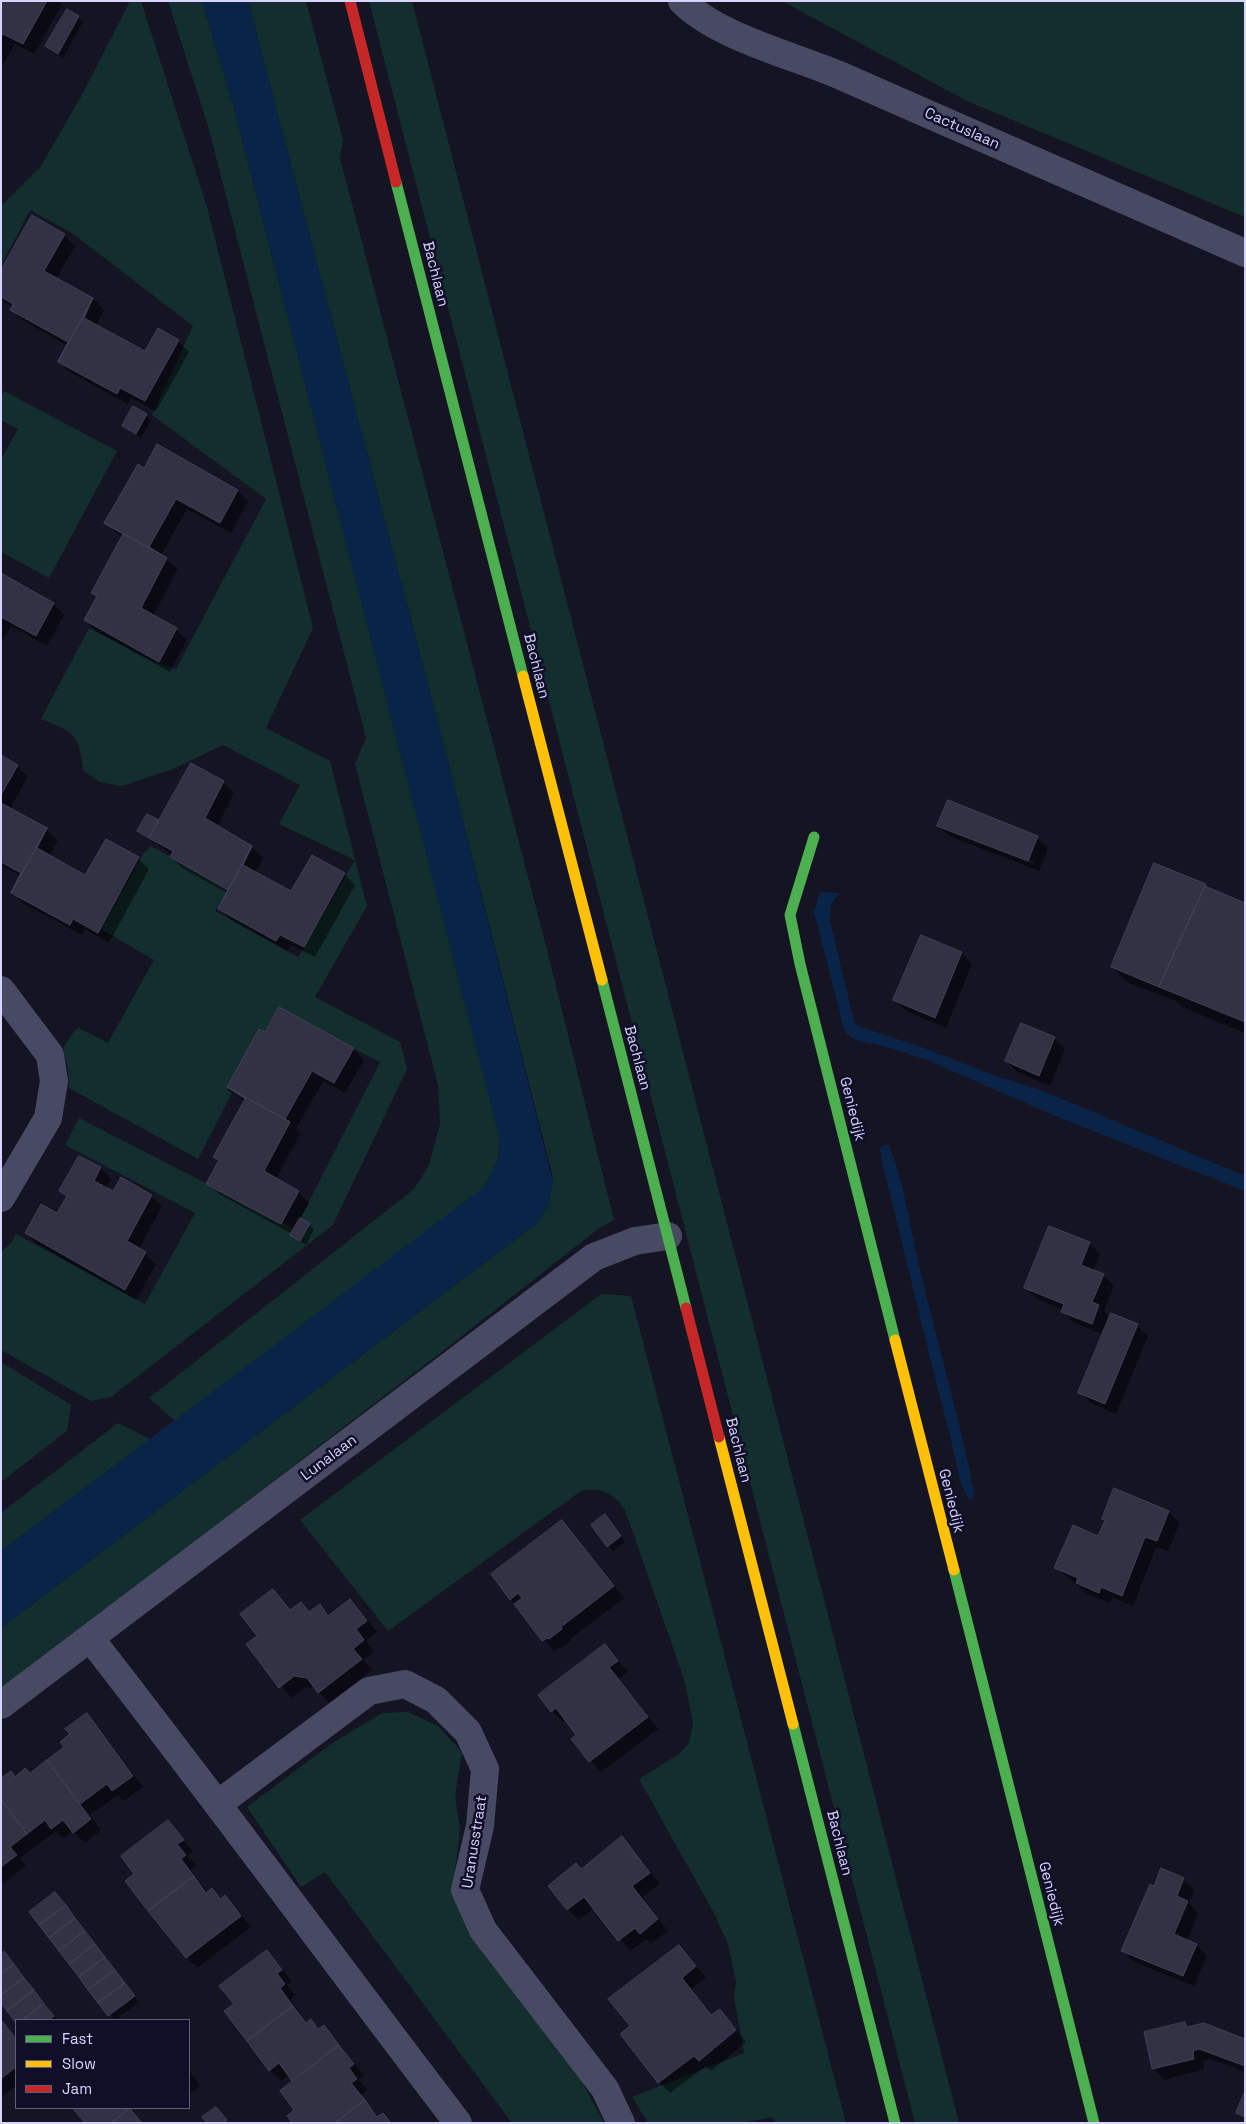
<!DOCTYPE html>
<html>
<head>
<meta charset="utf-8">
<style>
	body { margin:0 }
	#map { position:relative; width:1246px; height:2124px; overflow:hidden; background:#151422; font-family:"Space Grotesk",sans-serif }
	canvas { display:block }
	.frame { position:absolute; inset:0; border:2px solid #d7d5ff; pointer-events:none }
	.legend { position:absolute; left:15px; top:2019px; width:175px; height:90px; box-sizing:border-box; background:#110e28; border:1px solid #605e7e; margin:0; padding:6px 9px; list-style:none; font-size:15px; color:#d7d5ff }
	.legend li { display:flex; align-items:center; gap:10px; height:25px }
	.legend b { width:25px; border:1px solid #605e7e }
</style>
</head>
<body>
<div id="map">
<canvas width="1246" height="2124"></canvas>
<div class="frame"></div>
<ul class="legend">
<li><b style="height:6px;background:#4caf50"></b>Fast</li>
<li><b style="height:6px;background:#ffc107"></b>Slow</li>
<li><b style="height:6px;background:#c62828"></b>Jam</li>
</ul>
</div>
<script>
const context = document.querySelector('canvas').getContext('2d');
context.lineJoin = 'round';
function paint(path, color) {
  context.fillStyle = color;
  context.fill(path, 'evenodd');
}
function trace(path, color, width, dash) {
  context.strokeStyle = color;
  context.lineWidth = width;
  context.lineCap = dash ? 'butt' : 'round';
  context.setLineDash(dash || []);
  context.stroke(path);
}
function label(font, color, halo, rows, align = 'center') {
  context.font = font + ' "Space Grotesk",sans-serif';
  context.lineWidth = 5;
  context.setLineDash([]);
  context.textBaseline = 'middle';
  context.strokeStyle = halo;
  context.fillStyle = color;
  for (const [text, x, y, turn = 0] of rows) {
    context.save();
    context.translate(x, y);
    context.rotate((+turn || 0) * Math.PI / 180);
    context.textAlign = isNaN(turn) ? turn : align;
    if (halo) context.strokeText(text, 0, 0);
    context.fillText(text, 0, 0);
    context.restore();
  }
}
paint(new Path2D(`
	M130 1H141L207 207 313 628 266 728 330 761 367 906 315 997 400 1042 407 1069 333 1225 111 1397 91 1401 1 1350V1252L11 1243 16 1234 145 1304 195 1213 65 1145 79 1118 295 1229 380 1062 277 1009 251 1058 245 1055 227 1090 232 1093 198 1159 69 1088 68 1069 63 1048 74 1031 79 1028 108 1043 154 960 101 929 143 854 151 846 228 889 215 911 298 957 355 860 279 824 300 785 223 745 171 770 122 786 99 782 83 770C79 732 74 733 41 719L89 628 151 660 176 669 266 499 152 415 193 326 72 233 30 210 1 266V206L41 166 83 93Z
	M168 1H202L233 105 500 1139 497 1162 485 1187 175 1421 149 1398 414 1189 429 1165 440 1124 438 1085 355 764 366 738 208 126Z
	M248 1H306L343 140 340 158 543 934 614 1220 598 1229 452 1344 1 1690V1628L536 1224 549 1205 553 1178 438 722Z
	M369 1H412L959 2123H915Z
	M782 1H1245V217L967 101Z
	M4 391 117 451 49 578 1 552V459L18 429 1 420V395Z
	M601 1294 631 1296 846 2123H776L772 2117 742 2123H648L632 2097 744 2053 734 1997 736 1982 728 1944 714 1913 639 1779 679 1754 689 1743 693 1724 685 1682 625 1510C614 1493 601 1487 581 1491L388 1631 300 1520Z
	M1 1362 71 1405 67 1431 1 1482Z
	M118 1423 150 1439 1 1551V1513Z
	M408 1712 438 1726 462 1752 455 1796 460 1829 455 1871 459 1906 472 1938 579 2076 604 2123H512L325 1872 301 1887 247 1807 331 1744 382 1713Z`), '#122f2d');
paint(new Path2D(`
	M202 1H248L438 722 553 1182 549 1205 536 1224 1 1628V1551L484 1187 497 1162 500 1140 233 105Z
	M820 892 839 893 831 905 830 921 855 1025 927 1049 990 1074 1041 1090 1245 1176V1191L1053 1115 927 1060 887 1047 858 1041 845 1033 814 912Z
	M883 1145H889C906 1188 911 1234 922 1278 939 1349 960 1420 974 1492V1497L971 1499C960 1496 954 1448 950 1436 926 1345 905 1253 882 1162L880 1149Z`), '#0a2448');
paint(new Path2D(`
	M1 1H59L62 4 34 54 15 44 2 66Z
	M78 17 83 22 63 58 47 46Z
	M32 217 64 235 75 246 56 279 94 299 104 310 96 326 145 353 178 341 189 352 156 411 131 398 128 404 70 372 59 361 68 346 23 320 12 310 13 307 1 300V273Z
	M146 415 151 420 141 438 123 425Z
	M144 469 238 491 248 501 231 533 187 509 161 555 178 569 153 616 176 629 187 640 170 672 96 631 85 620 98 598 93 593 123 538 106 524Z
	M1 575 54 604 64 615 47 646 11 626 1 642Z
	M1 757 17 766 28 776 10 809 47 830 58 841 49 856 86 877 138 858 149 869 109 943 85 929 82 935 23 903 12 892 21 876 1 865Z
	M223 782 234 793 217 827 252 847 263 858 255 873 291 893 344 874 355 885 315 957 291 945 287 951 230 919 219 908 227 893 182 868 171 857 172 855 139 831 159 822Z
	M938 826 1037 838 1048 848 1039 871 949 836ZM950 830 1035 862 1034 864 950 832Z
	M1205 885 1209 889 1245 904V1033L1182 1007 1176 1001 1128 983 1112 967Z
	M962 953 972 964 946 1028 906 1011 895 1000Z
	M260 1030 266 1034 353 1049 364 1060 345 1093 323 1081 296 1129 300 1134 276 1179 299 1192 309 1203 300 1219 314 1229 306 1245 292 1234 219 1194 208 1184 220 1162 215 1157 245 1102 228 1088Z
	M1054 1038 1065 1049 1050 1086 1017 1072 1006 1061Z
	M80 1157 101 1168 111 1179 106 1189 114 1193 151 1196 162 1206 139 1249 156 1264 136 1300 37 1244 27 1233 58 1215 67 1198 61 1191Z
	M1089 1243 1100 1254 1093 1271 1103 1275 1114 1286 1104 1311 1110 1318 1137 1325 1148 1336 1116 1414 1091 1403 1080 1392 1104 1335 1073 1322 1063 1310 1037 1299 1026 1288Z
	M1115 1490 1169 1512 1180 1523 1168 1551 1156 1547 1133 1606 1112 1597 1110 1603 1088 1594 1056 1568 1099 1537 1106 1521 1103 1519Z
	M610 1521 625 1542 613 1551 608 1546Z
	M562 1522 624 1598 570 1639 572 1640 560 1649 559 1648 554 1651 511 1599Z
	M273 1590 291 1611 301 1603 310 1613 320 1606 330 1616 350 1600 377 1632 366 1641 374 1652 363 1660 372 1670 329 1703 316 1688 306 1687 291 1698 247 1644 258 1636Z
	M605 1645 628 1672 619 1679 658 1729 601 1772 572 1739 578 1735 566 1719 563 1722 552 1711Z
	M86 1715 97 1726 143 1787 124 1801 118 1795 90 1815 101 1830 85 1843 73 1831 63 1839 56 1831 20 1858 26 1866 1 1885V1779L11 1772 16 1778 30 1775 66 1747 71 1734Z
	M167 1822 193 1851 187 1856 196 1866 191 1870 208 1893 212 1890 221 1900 225 1897 251 1927 197 1968 187 1957 136 1874Z
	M622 1838 660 1884 642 1897 668 1931 651 1944 646 1939 630 1951 594 1908 579 1920 568 1909Z
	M1183 1879 1194 1890 1189 1903 1198 1913 1187 1941 1197 1945 1207 1956 1194 1986 1134 1962 1123 1951 1154 1888Z
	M60 1899 139 2002 115 2020 30 1912Z
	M678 1946 706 1978 691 1989 712 2015 720 2011 746 2042 711 2071 706 2066 670 2093 659 2082 632 2027Z
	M1 1948 57 2020H16L1 2001Z
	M267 1952 292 1981 287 1985 295 1995 290 2000 307 2023 311 2020 320 2030 324 2027 335 2038 364 2076 359 2079 367 2090 361 2095 379 2118 383 2114 391 2123H293L296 2110 294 2081 289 2075 281 2081 270 2070 235 2004Z
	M2 2022 16 2038V2086L1 2097Z
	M1185 2023 1189 2028 1245 2040V2072L1211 2059 1203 2061 1204 2069 1164 2080 1154 2069 1145 2033Z
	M189 2070 200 2086 189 2094Z
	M74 2108H132L143 2123H86Z`), '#0007');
const building = new Path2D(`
	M1 1H47L23 44 3 34 1 38Z
	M67 9 79 16 58 54 45 46Z
	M32 215 65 234 44 271 93 298 58 362 68 342 10 310 13 304 1 297V270Z
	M93 298 84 318 145 351 158 328 179 340 145 401 120 388 117 394 58 362Z
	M133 406 147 414 136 434 122 426Z
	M157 444 238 490 220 523 176 499 149 547 167 558 104 523 138 464 144 468Z
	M104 523 167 558 141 608 177 628 159 662 84 620 97 596 91 593 123 534Z
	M1 573 54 603 36 636 1 617Z
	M1 755 18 765 1 795Z
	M191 763 224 781 205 818 252 846 218 909 228 890 170 857 173 851 149 838Z
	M948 800 1038 836 1028 861 937 826Z
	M1 803 47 828 11 893 21 873 1 862Z
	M147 814 159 820 149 838 137 831Z
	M47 828 37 848 85 875 106 839 139 857 98 933 73 919 70 925 11 893Z
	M252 846 243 865 291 891 312 855 345 873 304 947 280 935 276 941 218 909Z
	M1154 863 1206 884 1159 987 1111 967Z
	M1205 886 1245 903V1022L1159 987Z
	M921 935 962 952 935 1018 893 1000Z
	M279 1007 354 1048 334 1083 312 1071 285 1119 290 1122 227 1087 259 1029 265 1032Z
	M1021 1023 1055 1037 1039 1076 1005 1061Z
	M227 1087 290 1122 264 1171 299 1191 281 1224 206 1184 219 1160 213 1157 245 1099Z
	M79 1156 101 1167 94 1181 113 1191 121 1177 152 1195 127 1241 146 1252 125 1290 25 1233 41 1204 57 1213 67 1196 59 1191Z
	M300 1218 310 1223 300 1241 290 1235Z
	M1049 1226 1090 1242 1081 1265 1104 1274 1092 1302 1099 1305 1092 1324 1061 1312 1064 1304 1024 1288Z
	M1111 1313 1138 1324 1105 1404 1078 1393Z
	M1114 1488 1169 1511 1157 1541 1145 1537 1122 1596 1101 1587 1099 1593 1076 1583 1078 1578 1054 1568 1073 1525 1098 1536 1105 1520 1102 1519Z
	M605 1514 621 1536 607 1547 591 1525Z
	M562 1520 614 1586 561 1627 562 1629 549 1639 547 1638 542 1641 514 1604 522 1598 518 1593 510 1600 491 1574Z
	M273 1589 290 1610 301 1602 309 1612 320 1604 328 1616 350 1599 367 1621 356 1629 364 1640 353 1649 362 1659 318 1693 307 1678 294 1676 279 1688 246 1644 257 1636 240 1614Z
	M605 1644 618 1661 609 1667 648 1717 589 1762 571 1739 576 1735 556 1708 551 1712 538 1695Z
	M87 1713 133 1776 112 1791 107 1784 80 1804 47 1760 64 1747 60 1742 70 1734 65 1729Z
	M47 1760 91 1819 73 1833 63 1820 51 1829 45 1820 27 1834 1 1799V1778L11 1771 15 1777 25 1768 30 1773Z
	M1 1799 27 1834 10 1847 17 1855 1 1867Z
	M168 1820 184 1840 177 1844 186 1855 181 1859 194 1876 148 1911 125 1881 134 1874 121 1856Z
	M622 1836 650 1873 632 1886 658 1919 640 1934 635 1928 618 1941 584 1897 567 1910 548 1886 576 1863 581 1869Z
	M1161 1868 1184 1878 1177 1896 1188 1901 1174 1934 1197 1944 1183 1976 1121 1951 1150 1884 1154 1886Z
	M194 1876 206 1893 212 1888 220 1899 225 1895 241 1916 186 1958 148 1911Z
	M55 1892 66 1905 39 1925 29 1912Z
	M66 1905 75 1918 49 1938 39 1925Z
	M75 1918 85 1931 59 1951 49 1938Z
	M85 1931 95 1944 69 1964 59 1951Z
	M95 1944 105 1957 79 1977 69 1964Z
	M679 1945 696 1966 682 1978 711 2015 720 2009 736 2030 699 2061 694 2056 658 2083 620 2034 630 2026 608 1999Z
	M267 1950 282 1970 277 1973 285 1984 280 1988 293 2006 247 2041 224 2011 234 2004 219 1986Z
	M4 1951 14 1964 1 1974V1954Z
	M105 1957 115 1970 88 1990 79 1977Z
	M14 1964 24 1978 1 1995V1974Z
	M115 1970 125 1983 98 2003 88 1990Z
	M24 1978 34 1990 7 2011 1 2003V1995Z
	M125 1983 135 1996 108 2016 98 2003Z
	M34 1990 44 2004 22 2020H16V2023L7 2011Z
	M44 2004 54 2016 49 2020H22Z
	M293 2006 306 2023 311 2019 318 2029 324 2025 339 2045 292 2081 279 2063 269 2071 247 2041Z
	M2 2021 16 2039V2067L2 2078Z
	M1185 2022 1187 2027 1204 2023 1245 2039V2066L1199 2049 1193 2051 1194 2059 1152 2069 1144 2032Z
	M339 2045 354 2064 349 2068 357 2079 351 2083 365 2100 335 2123H292L287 2116 294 2110 280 2091Z
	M1245 2091V2117L1236 2113Z
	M365 2100 377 2117 383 2113 391 2123H335Z
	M216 2107 227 2120 224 2123H207L202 2117Z
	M73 2108H130L111 2123H85Z
	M130 2108 142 2123H111Z`);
paint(building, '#333244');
trace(building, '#413f56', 1);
trace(new Path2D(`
	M682 1C718 37 792 55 839 75 974 134 1109 194 1245 253
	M1 990 50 1055 54 1081 48 1118 1 1198
	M90 1638C215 1798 335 1962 458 2123
	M1 1705 594 1257 635 1241 668 1236
	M218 1804 369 1691 405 1684 436 1700 468 1732 485 1769 480 1826 465 1890 483 1930 605 2089 621 2123`), '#484963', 28);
trace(new Path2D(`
	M396 182 523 676
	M814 837 790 915 800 964 895 1340
	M602 980 686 1308
	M954 1570 1094 2123
	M793 1724 895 2123`), '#4caf50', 11);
trace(new Path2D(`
	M523 676 602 980
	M895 1340 954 1570
	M719 1437 793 1724`), '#ffc107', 11);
trace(new Path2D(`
	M350 1 396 182
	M686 1308 719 1437`), '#c62828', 11);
label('15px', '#d7d5ff', '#110e28', [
	["Cactuslaan",962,129,24],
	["Bachlaan",435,274,76],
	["Bachlaan",536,666,76],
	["Bachlaan",637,1058,75],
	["Geniedijk",852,1109,76],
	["Bachlaan",738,1450,76],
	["Lunalaan",329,1458,-37],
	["Geniedijk",951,1501,76],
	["Uranusstraat",475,1842,-81],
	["Bachlaan",839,1843,76],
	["Geniedijk",1051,1894,76]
]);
</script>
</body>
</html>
